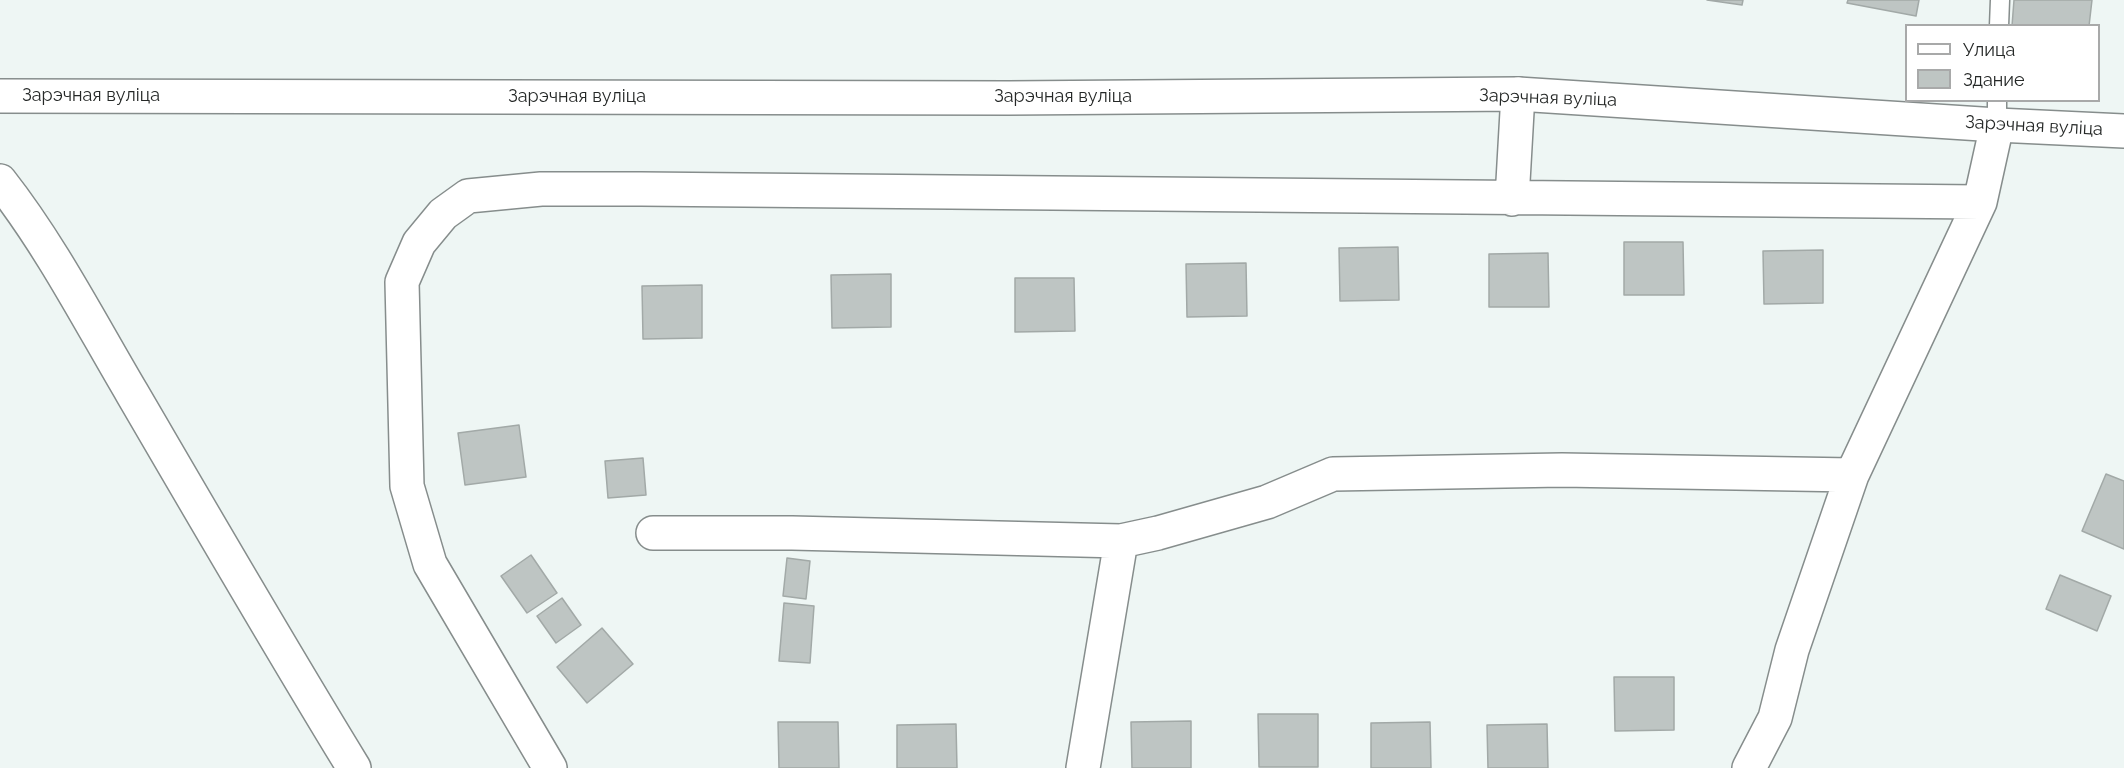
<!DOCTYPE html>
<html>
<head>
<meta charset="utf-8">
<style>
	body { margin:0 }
	#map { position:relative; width:2124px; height:768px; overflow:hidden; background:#eef6f4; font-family:Raleway,sans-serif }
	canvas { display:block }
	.legend { position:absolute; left:1905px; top:24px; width:195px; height:78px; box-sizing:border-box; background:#fff; border:2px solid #a8a9a9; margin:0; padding:8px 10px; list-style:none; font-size:18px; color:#252827 }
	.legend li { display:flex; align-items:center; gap:12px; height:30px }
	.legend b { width:30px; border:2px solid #a8a9a9 }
</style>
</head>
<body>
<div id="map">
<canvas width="2124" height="768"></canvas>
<ul class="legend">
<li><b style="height:8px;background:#fff"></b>Улица</li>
<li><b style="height:16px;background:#bec5c3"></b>Здание</li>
</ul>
</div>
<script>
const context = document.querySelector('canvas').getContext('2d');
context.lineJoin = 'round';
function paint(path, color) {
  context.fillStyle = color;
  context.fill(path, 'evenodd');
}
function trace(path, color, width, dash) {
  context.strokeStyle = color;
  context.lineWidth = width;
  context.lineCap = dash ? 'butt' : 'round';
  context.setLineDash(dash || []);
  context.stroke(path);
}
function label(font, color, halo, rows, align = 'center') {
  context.font = font + ' Raleway,sans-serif';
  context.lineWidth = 4.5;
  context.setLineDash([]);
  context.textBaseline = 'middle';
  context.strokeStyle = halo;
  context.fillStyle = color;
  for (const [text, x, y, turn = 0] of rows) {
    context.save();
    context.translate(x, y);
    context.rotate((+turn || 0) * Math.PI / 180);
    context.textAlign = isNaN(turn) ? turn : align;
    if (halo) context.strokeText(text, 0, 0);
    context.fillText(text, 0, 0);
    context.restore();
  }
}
const building = new Path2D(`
	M1707 0H1743L1742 5Z
	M1848 0H1919L1916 16 1847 3Z
	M2014 0H2092L2089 26H2012Z
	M1624 242H1683L1684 295H1624Z
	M1398 247 1399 300 1340 301 1339 248Z
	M1823 250V303L1764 304 1763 251Z
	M1548 253 1549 307H1489V254Z
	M1246 263 1247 316 1187 317 1186 264Z
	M891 274V327L832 328 831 275Z
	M1015 278H1074L1075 331 1015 332Z
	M702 285V338L643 339 642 286Z
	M519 425 526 477 465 485 458 433Z
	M643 458 646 495 608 498 605 461Z
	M2106 474 2124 481V549L2082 531Z
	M531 555 557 593 527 613 501 576Z
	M787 558 810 561 806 599 783 596Z
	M2060 575 2111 596 2097 631 2046 609Z
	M562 598 581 625 556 643 537 616Z
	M784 603 814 606 810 663 779 661Z
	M602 628 633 664 587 703 557 667Z
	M1614 677H1674V730L1615 731Z
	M1258 714H1318V767H1259Z
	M1191 721V768H1132L1131 722Z
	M778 722H838L839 768H779Z
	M1430 722 1431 768H1371V723Z
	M956 724 957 768H897V725Z
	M1547 724 1548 768H1488L1487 725Z`);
paint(building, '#bec5c3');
trace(building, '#a2a9a7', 1.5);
const lane = new Path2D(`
	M1999 26 2000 0
	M1997 125V100`);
const street = new Path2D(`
	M1512 199 1518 94
	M653 533H792L1121 541 1158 533 1267 502 1333 474 1562 470 1852 475
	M550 768 430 564 407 486 402 282 419 243 443 214 468 196 541 189H641L1980 202
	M1083 768 1121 541
	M1749 768 1775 718 1792 650 1852 475 1980 202 1997 125`);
const secondary = new Path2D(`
	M0 96 1009 98 1518 94 1997 125 2124 131
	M0 181C51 246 90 322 132 393 205 518 278 644 354 768`);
trace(lane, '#868d8c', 21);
trace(street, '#868d8c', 36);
trace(secondary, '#868d8c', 36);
trace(lane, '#fff', 18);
trace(street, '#fff', 33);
trace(secondary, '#fff', 33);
label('18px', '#252827', '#fff', [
	["Зарэчная вуліца",91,96],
	["Зарэчная вуліца",577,97],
	["Зарэчная вуліца",1063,97],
	["Зарэчная вуліца",1548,98,2],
	["Зарэчная вуліца",2034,126,3]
]);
</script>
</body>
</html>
